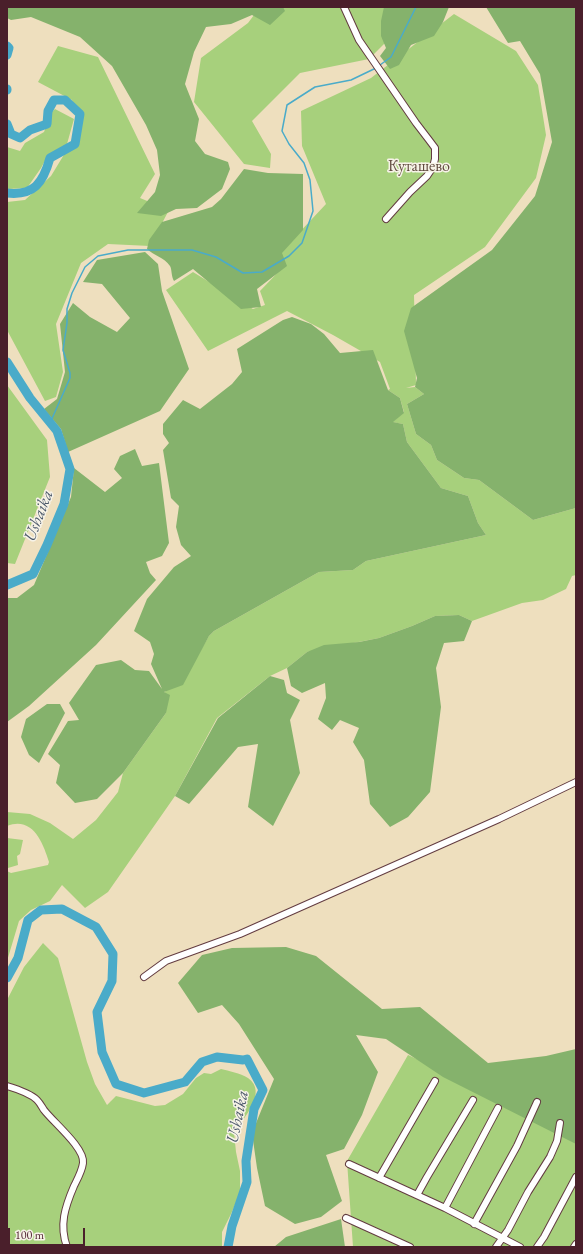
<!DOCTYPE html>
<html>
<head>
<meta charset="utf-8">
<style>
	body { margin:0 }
	#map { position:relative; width:583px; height:1254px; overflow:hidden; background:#eedfbe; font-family:"EB Garamond",serif }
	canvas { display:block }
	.frame { position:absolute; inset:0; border:8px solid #4a1f2b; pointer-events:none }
	.scale { position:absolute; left:8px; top:1228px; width:77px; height:18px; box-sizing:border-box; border:2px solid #4a1f2b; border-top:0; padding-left:5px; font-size:12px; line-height:14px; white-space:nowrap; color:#4a1f2b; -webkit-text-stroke:3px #f7f3e8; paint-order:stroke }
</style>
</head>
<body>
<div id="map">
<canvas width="583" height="1254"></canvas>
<div class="frame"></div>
<div class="scale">100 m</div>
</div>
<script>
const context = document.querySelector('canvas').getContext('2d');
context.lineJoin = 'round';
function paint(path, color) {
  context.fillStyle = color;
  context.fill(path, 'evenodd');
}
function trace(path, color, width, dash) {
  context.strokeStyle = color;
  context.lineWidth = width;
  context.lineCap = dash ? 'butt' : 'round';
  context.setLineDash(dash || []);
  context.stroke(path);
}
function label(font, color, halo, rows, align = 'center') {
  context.font = font + ' "EB Garamond",serif';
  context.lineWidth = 3;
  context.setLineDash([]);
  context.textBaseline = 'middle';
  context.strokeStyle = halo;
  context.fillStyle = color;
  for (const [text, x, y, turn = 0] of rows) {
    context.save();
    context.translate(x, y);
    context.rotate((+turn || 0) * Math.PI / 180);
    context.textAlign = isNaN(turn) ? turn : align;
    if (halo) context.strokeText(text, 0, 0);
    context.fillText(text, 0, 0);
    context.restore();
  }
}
paint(new Path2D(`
	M260 7H395L386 42 369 59 300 73 252 121 271 154 270 168 244 164 194 102 201 58 248 23Z
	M454 14 516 51 538 85 546 135 536 178 485 247 414 295 416 385 406 388 415 387 424 394 407 404 416 434 431 445 437 460 464 478 479 480 533 520 576 508V575L572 576 566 589 543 600 522 603 472 621 459 615 435 616 412 626 379 638 307 652 287 668 270 676 217 718 175 796 108 892 85 908 62 885 50 901 31 910 19 921 7 961V871L11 873 48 865 49 862C43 843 33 816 7 826V812L30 814 50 823 73 839 96 820 118 792 123 773 166 713 164 693 199 653 209 636 214 631 319 572 353 570 366 561 486 535 478 523 468 496 441 488 407 442 403 424 392 422 404 412 400 398 388 390 390 389 380 362 333 335 287 311 208 351 166 290 193 272 253 309 265 305 260 291 284 266 280 253 326 204 302 146 301 111 371 78Z
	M58 46 98 57 155 174 140 198 169 210 150 246 108 244 81 263 56 324 63 372 56 397 45 401 7 330V202L25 200 51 176 79 130 72 100 38 82Z
	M55 109 74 119 67 144 47 157 41 168 27 188 7 189V147L20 151 25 143 44 132 51 113Z
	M7 385 47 440 50 477 15 564 7 563Z
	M7 838 23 840 20 854 17 856 18 865 8 868 7 867Z
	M43 943 58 958 87 1062 95 1084 107 1105 116 1096 155 1106 165 1105 183 1094 196 1078 204 1073 211 1074 221 1069C229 1071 240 1073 248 1078 268 1092 244 1118 234 1132L236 1152 240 1171V1193L231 1214 222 1232V1247H7V1000L24 967Z
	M408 1055 539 1115 576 1142V1247H353L347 1161Z`), '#a7d07c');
paint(new Path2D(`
	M7 7H283L285 11 270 25 252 15 231 24 206 27 194 52 185 84 199 119 195 141 205 154 228 162 230 169 222 189 197 208 176 209 161 216 137 213 155 192 160 175 157 150 146 125 112 66 80 37 31 17 11 20 7 18Z
	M384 7H449L443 22 434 36 411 45 399 65 390 69 380 56 386 48 381 36V21Z
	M486 7H576V508L533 520 479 480 464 478 437 460 431 445 416 434 407 404 424 394 415 387 417 378 404 331 411 308 492 250 535 196 552 142 540 74 520 41 508 43Z
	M244 169 268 173 303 174V230L282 253 287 266 257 289 261 307 241 309 193 269 174 281C171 276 172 269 170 266 164 257 154 256 147 249L149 240 162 222 212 207 221 199Z
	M145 252 158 264 162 291 189 369 160 411 68 452 61 429 44 409 57 399 65 372 60 324 73 303 90 317 117 332 130 318 102 284 83 282 97 260Z
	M292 317 311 324 324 334 340 353 373 350 388 390 400 398 404 413 393 422 403 424 407 442 441 488 468 496 478 523 486 535 366 561 353 570 319 572 214 631 209 636 183 685 164 692 170 695 166 713 123 773 97 799 75 803 56 783 60 765 48 754 68 721 79 720 69 703 96 665 121 660 135 670 149 671 162 689 151 664 154 654 150 642 134 631 147 599 174 567 191 556 181 545 176 527 179 506 171 498 163 450 169 443 163 434V424L183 400 200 409 232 384 242 372 237 349 283 320Z
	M135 449 142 466 159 463 169 543 162 556 146 562 150 573 156 580 96 645 29 706 7 722V598H17L34 585 71 497 74 468 105 492 122 478 114 469 120 456Z
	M459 615 472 621 464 641 444 643 436 668 441 707 430 792 408 817 390 827 370 804 364 760 353 742 359 728 340 720 332 730 318 719 326 698 325 683 302 693 291 686 287 668 307 652 324 645 359 642 379 638 412 626 435 616Z
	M270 676 284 680 287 693 300 700 290 720 300 773 273 826 248 807 258 744 238 747 189 804 175 796 218 718Z
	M47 704H60L65 713 39 763 29 755 21 737 26 719Z
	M286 947 316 956 382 1009 420 1007 488 1063 546 1056 576 1049V1144L443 1077 386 1039 356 1035 378 1072 362 1115 344 1149 326 1155 342 1201 321 1217 295 1224 265 1206 257 1168 252 1133 274 1079 239 1024 222 1005 198 1013 178 983 202 955 232 948Z
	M341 1219 345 1247H274L286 1237Z`), '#85b26c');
trace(new Path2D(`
	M380 65 391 57 416 7
	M50 423 70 378V373L63 350 67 323V309L72 293 85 267 98 256 128 250H192L216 257 243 273 262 272 289 256 302 243 313 211 310 180 304 163 289 144 282 131 287 105 315 87 351 80 376 68`), '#4aabc9', 1.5);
trace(new Path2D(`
	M7 46 9 48 7 55
	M7 89V90
	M7 124 11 134 20 138 30 130 47 124 48 111 54 100H65L80 114 75 144 50 158C43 183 34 196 7 193
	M7 362 30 398 57 431 70 469 64 504 47 545 33 574 7 585
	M7 978 18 958 28 920 41 910 62 909 96 927 113 954 112 981 97 1012 102 1052 116 1084 144 1093 185 1082 202 1062 217 1057 243 1060 247 1059 263 1090 254 1109 246 1161 247 1182 232 1226 228 1247`), '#4aabc9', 9);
const street = new Path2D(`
	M344 7 359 40 416 123 429 140 435 148V159L433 167 427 176 410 192 386 219
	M144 977 166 961 240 934 499 819 576 782
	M7 1086C17 1089 30 1093 37 1100 40 1103 42 1107 44 1110 53 1122 85 1148 83 1163 82 1171 78 1178 74 1186 65 1207 59 1225 67 1247
	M349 1164 445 1208 520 1247
	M379 1178 435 1081
	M417 1195 427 1177 473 1100
	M445 1208 498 1108
	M346 1218 410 1247
	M474 1224 517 1146 537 1102
	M496 1247 508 1230 528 1192 550 1157 557 1141 560 1123
	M537 1247 544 1237 576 1177
	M574 1247 576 1244`);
trace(street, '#633c41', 8);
trace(street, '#fff', 6);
label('16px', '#614b3f', '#f7f3e8', [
	["Куташево",419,167]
]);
label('italic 17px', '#4a576a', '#f7f3e8', [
	["Ushaika",39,516,-69],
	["Ushaika",238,1117,-78]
]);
</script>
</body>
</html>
